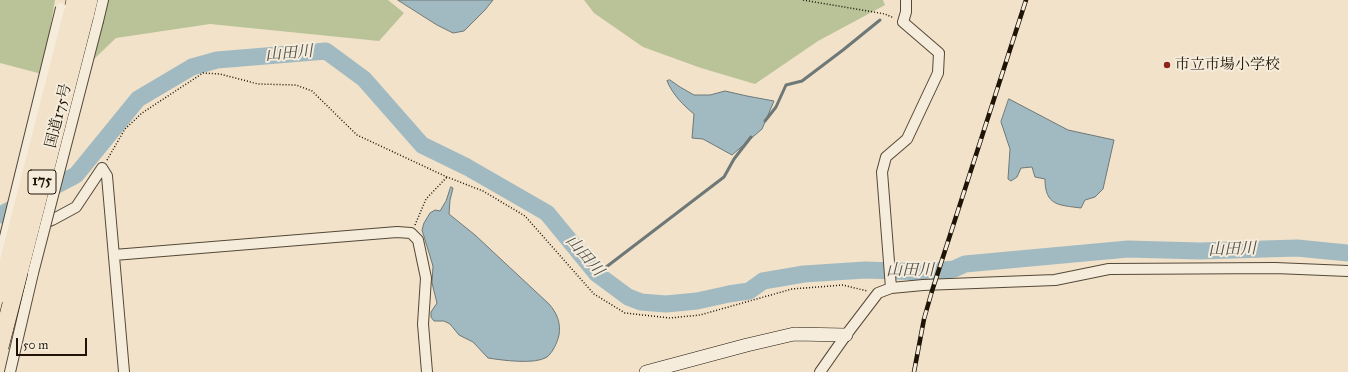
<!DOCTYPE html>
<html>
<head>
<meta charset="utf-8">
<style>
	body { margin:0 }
	#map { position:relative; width:1348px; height:372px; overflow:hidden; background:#f1e2c9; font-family:"IM FELL Great Primer",serif }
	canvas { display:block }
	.scale { position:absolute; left:16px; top:338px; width:71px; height:18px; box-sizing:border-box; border:2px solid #1f1406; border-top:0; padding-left:5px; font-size:12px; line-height:14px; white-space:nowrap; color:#1f1406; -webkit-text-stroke:3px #f6ecdc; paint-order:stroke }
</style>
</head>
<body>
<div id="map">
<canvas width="1348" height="372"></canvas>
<div class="scale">50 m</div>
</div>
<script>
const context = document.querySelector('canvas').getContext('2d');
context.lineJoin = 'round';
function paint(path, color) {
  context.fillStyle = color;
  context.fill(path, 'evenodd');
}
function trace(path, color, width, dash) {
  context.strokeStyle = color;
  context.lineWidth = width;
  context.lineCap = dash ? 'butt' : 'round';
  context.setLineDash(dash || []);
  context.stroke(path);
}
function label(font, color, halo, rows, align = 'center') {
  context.font = font + ' "IM FELL Great Primer","Noto Serif JP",serif';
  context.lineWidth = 4;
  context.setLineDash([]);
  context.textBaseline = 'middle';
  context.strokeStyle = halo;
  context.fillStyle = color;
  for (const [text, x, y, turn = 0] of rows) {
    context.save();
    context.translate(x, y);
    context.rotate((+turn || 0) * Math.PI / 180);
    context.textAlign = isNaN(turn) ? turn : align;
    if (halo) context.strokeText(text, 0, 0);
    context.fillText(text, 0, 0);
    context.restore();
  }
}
paint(new Path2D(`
	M0 0H55L42 74 0 63Z
	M108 0H388L404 13 379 41 210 24 116 38 93 60Z
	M584 0H883L885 5 818 41 755 84 701 68 643 47 594 13Z`), '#b9c397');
const water = new Path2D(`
	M398 0H493L485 10 464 31 453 33 437 25Z
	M670 80 680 87 694 95H710L725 91 747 96 774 101 762 129 732 155 703 139 692 138 694 114C683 105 673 95 667 81Z
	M1009 99 1068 130 1114 140 1103 189 1095 197 1085 200 1081 208C1059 205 1045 206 1045 179L1035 177 1032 167 1021 168 1017 177 1011 181 1008 179 1010 149 1001 122Z
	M451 187 453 188 450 200 449 214 475 235 549 304C557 313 561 323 559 335 557 343 553 352 547 357 535 365 501 360 488 358L473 342 459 335 450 324 444 321H434L431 317V312L437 303 432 283 433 266 422 230 424 223 430 213 435 210 440 211 446 201Z`);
paint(water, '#a1bac2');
trace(water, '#6d7877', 1);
trace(new Path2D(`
	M765 121 776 107 786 85 802 81 843 50 880 20
	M597 274 724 177 734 159 751 137`), '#6d7877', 3);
trace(new Path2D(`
	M0 215 76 175 138 99 192 67 217 60 326 51 364 79 422 145 467 167 547 213 597 274 628 297 641 302 666 304 697 301 729 294 749 291 763 281 804 274 865 270 925 272 954 269 965 264 1128 249 1200 251 1297 248 1348 253`), '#a1bac2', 17);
const street = new Path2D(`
	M98 21 103 0
	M40 225 52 220 76 207 102 168 107 176 124 372
	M114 255 397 232 411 233 418 240 426 278 423 324 427 372
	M891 288 882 172 886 157 907 139 938 73 939 53 903 22 906 12V0
	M10 372 33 273
	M820 372 846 335 878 293 891 288 923 285 1055 280 1109 269 1275 268 1348 271`);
const secondary = new Path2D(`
	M646 372 747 345 794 334 846 335`);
const highway = new Path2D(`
	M72 13 75 0
	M85 16 89 0`);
trace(street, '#544837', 12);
trace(secondary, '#1f1406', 14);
trace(highway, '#1f1406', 18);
trace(new Path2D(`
	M803 0 885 14 894 18
	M107 160 125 129 142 113 203 73 220 74 258 84 296 85 312 91 357 135 447 177 483 191 525 216 594 294 625 313 670 318 700 315 792 289 843 285 867 291
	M415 225 426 199 447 177`), '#1f1406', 1.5, [1, 2]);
trace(street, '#f6ecdc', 10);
trace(secondary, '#f6ecdc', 13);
trace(highway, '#f1e2c9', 17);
const rail = new Path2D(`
	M914 372 924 319 932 291 1026 0`);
trace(rail, '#1f1406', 4.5);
trace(rail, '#f6ecdc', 3, [9]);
const streetBridge = new Path2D(`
	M0 257 61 8
	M33 273 98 21`);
const highwayBridge = new Path2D(`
	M0 294 72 13
	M0 347 85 16`);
trace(streetBridge, '#544837', 12, []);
trace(highwayBridge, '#1f1406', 18, []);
trace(streetBridge, '#f6ecdc', 10);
trace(highwayBridge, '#f1e2c9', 17);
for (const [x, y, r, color] of [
	[1167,65,4,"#8f2418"]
]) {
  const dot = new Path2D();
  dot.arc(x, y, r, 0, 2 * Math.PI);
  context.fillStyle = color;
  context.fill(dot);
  trace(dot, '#f6ecdc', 1.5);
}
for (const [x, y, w] of [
	[42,182,28]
]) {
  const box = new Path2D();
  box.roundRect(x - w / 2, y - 12, w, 24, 3);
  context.fillStyle = '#f6ecdc';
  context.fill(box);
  trace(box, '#1f1406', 1);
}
label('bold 14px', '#1f1406', null, [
	["175",42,182]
]);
label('15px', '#1f1406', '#f6ecdc', [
	["市立市場小学校",1175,65]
], 'left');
label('15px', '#1f1406', '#f6ecdc', [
	["国道175号",59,116,-76]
]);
label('italic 16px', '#4c4e48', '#f6ecdc', [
	["山田川",289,54,-5],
	["山田川",1232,250,-2],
	["山田川",584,256,49],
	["山田川",910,271]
]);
</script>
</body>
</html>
